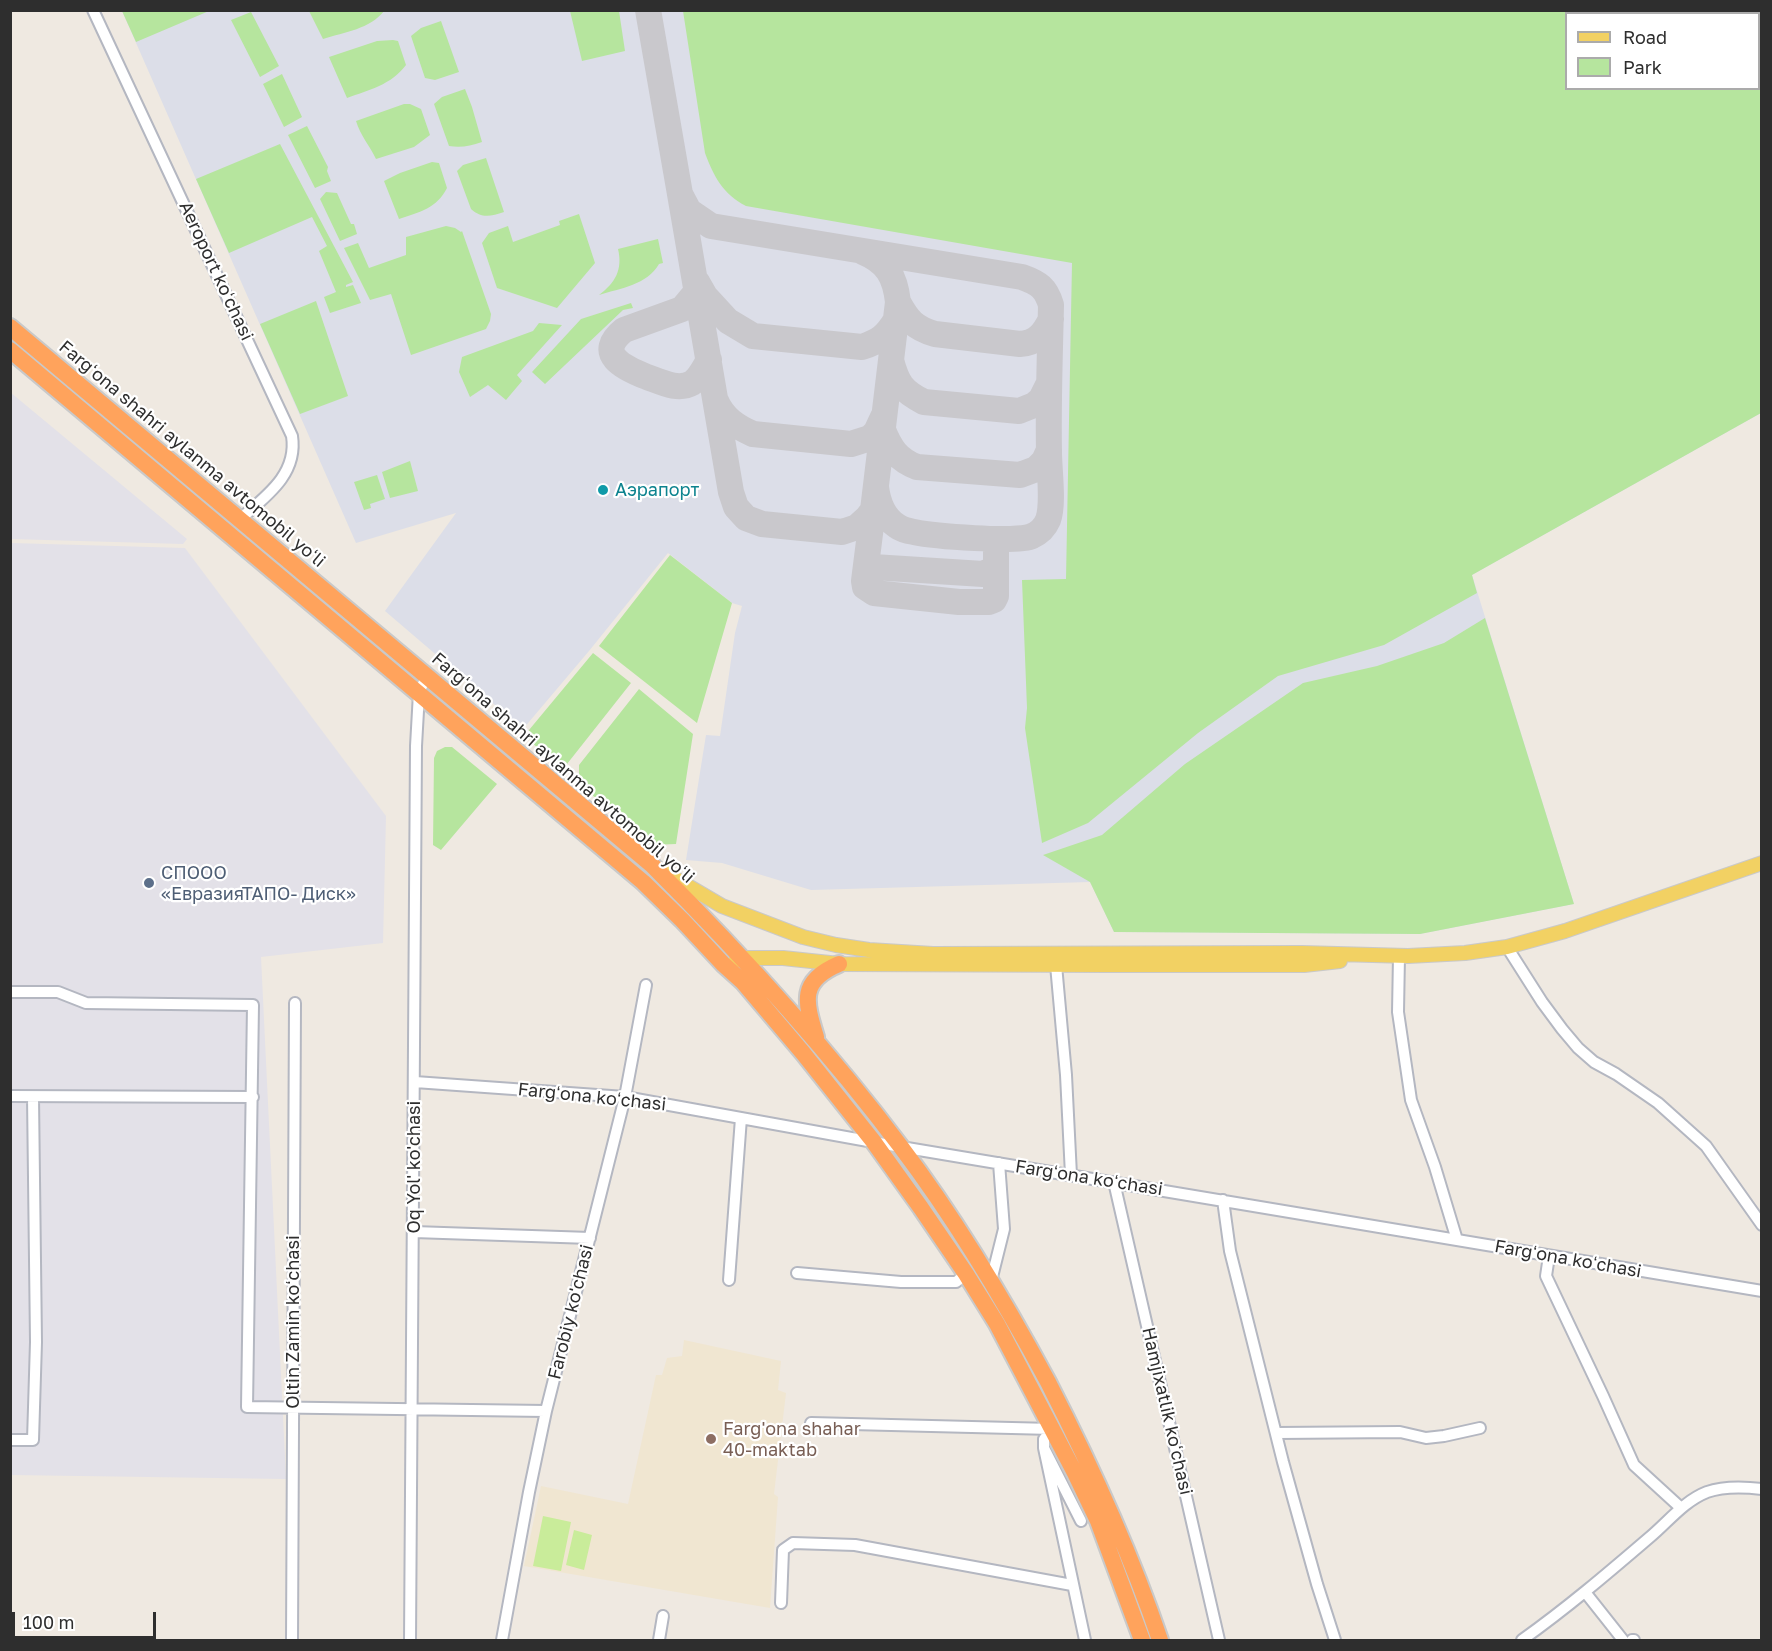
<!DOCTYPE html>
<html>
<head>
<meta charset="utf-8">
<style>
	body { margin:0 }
	#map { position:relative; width:1772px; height:1651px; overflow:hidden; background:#efe9e1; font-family:"Golos Text",sans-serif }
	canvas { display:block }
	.frame { position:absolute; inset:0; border:12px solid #2e2e2e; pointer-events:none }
	.legend { position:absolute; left:1565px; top:12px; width:195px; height:78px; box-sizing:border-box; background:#fff; border:2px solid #ababab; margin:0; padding:8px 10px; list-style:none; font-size:18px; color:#2e2e2e }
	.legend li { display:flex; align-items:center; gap:12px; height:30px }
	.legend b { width:30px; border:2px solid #ababab }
	.scale { position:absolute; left:12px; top:1612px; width:144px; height:27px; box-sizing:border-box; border:3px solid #2e2e2e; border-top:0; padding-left:8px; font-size:18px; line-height:21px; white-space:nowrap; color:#2e2e2e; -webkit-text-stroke:4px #fff; paint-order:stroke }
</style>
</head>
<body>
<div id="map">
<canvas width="1772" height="1651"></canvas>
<div class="frame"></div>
<ul class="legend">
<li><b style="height:8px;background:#f2d163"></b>Road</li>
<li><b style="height:16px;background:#b6e59e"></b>Park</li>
</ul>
<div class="scale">100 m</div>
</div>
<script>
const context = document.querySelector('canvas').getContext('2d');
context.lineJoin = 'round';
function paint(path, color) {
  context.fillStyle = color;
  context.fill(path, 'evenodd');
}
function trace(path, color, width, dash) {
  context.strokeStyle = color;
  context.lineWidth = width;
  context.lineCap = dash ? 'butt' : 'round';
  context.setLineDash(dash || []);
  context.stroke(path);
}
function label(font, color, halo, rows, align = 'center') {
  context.font = font + ' "Golos Text",sans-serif';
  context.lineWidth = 4.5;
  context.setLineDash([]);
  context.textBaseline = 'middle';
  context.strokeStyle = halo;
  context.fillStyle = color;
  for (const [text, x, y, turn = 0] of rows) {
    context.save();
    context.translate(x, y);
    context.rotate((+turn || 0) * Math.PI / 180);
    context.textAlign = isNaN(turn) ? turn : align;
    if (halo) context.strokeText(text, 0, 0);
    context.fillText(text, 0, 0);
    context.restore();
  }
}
paint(new Path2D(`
	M10 392 187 539 183 544 11 539Z
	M11 543 185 548 386 816 383 943 261 957 286 1479 11 1475Z`), '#e3e1e8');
paint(new Path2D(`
	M684 1340 781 1361 778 1390 786 1393 774 1494 778 1497 770 1608 524 1566 541 1486 628 1504 656 1375H662L667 1358 682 1356Z`), '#f0e6d1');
paint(new Path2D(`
	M122 11H1761V413L1472 575 1574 904 1420 934 1114 932 1090 882 811 890 722 863 686 860 706 735 720 736 735 633 742 606 732 603 668 553 589 651 523 729 385 611 456 513 356 543ZM1566 14H1758V88H1566Z`), '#dcdee8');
paint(new Path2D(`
	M122 11H209L136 42Z
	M309 11H384C370 29 345 32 323 39Z
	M570 11H619L625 51 582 61Z
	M683 11H1761V413L1472 575 1477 593 1384 645 1278 676 1198 733 1088 823 1042 843 1025 728 1027 708 1022 580 1066 579 1072 263 746 206C723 194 714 177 705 153ZM1566 14H1758V88H1566Z
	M251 12 279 66 260 77 231 20Z
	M441 21 459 72 435 80 425 78 411 36 421 28Z
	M393 40 398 41 406 65C391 85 369 90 347 98L329 57 377 41Z
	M282 74 302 117 284 127 263 84Z
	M465 89 472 107 482 142C470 146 461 148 449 146L434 104 442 97Z
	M404 104H410L421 109 430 135 414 147 376 159C370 146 360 135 356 121Z
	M307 126 328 167 327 171 331 181 315 188 288 135Z
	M280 144 353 282 346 285V287L353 285 361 303 330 313 324 297 336 292 319 251 327 246 312 217 229 253 196 179Z
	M486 158 504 212C491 216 482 219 471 209L457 171 463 165Z
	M432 162 439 163 447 188C437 208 420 212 399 219L384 181 400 173Z
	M326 192 337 193 351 224H354L357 234 340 241 320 199Z
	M579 214 595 263 557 308 497 288 482 243 489 233 508 226 513 242 560 225 559 221Z
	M446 226 455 228 461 232 462 231 491 314 490 321 486 329 411 355 391 294 370 300 344 248 358 243 369 268 406 255V237Z
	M658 239 663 263 659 264C647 285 621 288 599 295 615 283 623 270 618 249Z
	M316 301 348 396 300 414 260 324Z
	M631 303 633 308 623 310 545 384 532 372 581 319Z
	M539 323 562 325 517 375 522 381 506 400 488 385 470 397 459 372 462 357 533 331Z
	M410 461 418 491 390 498 382 472Z
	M377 475 385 499 370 504 371 508 364 510 354 482Z
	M670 555 732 603 697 723 599 646Z
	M1485 618 1574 904 1420 934 1114 932 1090 882 1043 855 1102 835 1185 764 1303 683 1377 666 1444 643Z
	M593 653 631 683 567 764 555 763 530 741 529 730Z
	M639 689 693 734 676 844 652 845 579 784V765Z
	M445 747H452L497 784 441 850 433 845 434 758 437 751Z`), '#b6e59e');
paint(new Path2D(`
	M543 1516 571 1522 561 1571 533 1566Z
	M574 1530 592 1535 584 1570 566 1565Z`), '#c9ec9a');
trace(new Path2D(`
	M648 10 680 194
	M863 252C887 262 895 276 898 302L873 510 867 518 857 527 842 532 762 524 746 518 736 507 731 492 680 194 689 211 711 226 1022 277C1039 283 1046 288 1051 305 1050 354 1048 403 1049 452 1049 470 1054 504 1048 520 1045 527 1039 533 1032 536 1018 543 933 536 914 532 908 531 901 529 897 526 883 517 878 503 876 487
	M697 282 705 296 728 321 753 336 862 347C880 341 886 336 896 320
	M697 291 682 309 624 330C594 354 624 368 647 377 661 382 678 391 692 383 700 378 704 368 709 360
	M898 302C908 320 914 328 935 334L1020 344C1037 343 1044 333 1051 319
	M891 360C897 383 902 391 924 402L1019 411 1034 405 1041 399 1049 383
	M716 401C723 418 737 427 753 434L851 444 870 438 876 432 883 417
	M883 430C890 448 898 460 917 467L1020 475 1036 469 1044 461 1049 450
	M873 510 864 581 865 587 874 593 959 602H989L994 600 996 596V548L995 543 991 539
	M867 561 873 567 983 574 996 568`), '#c9c8cc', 26);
const minor = new Path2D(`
	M93 10 292 436C298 475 265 497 239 520
	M1507 947 1542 1002 1562 1029 1578 1048 1594 1062 1616 1074 1658 1103 1706 1146 1762 1225
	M1399 956 1398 1012 1411 1100 1435 1167 1457 1240
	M1056 965 1066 1075 1071 1175
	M10 992H58L86 1003 253 1005 247 1407 546 1411
	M415 1082 625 1097 901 1147 1762 1291
	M10 1096 253 1097
	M1114 1182 1219 1640
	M1223 1200 1230 1251 1283 1462 1317 1584 1335 1640
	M414 1232 590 1238
	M1549 1256 1546 1276 1603 1396 1634 1465 1681 1508
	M797 1273 901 1282H956L966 1274
	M729 1280 741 1118
	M991 1281 1004 1229 999 1163
	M811 1423 1052 1429
	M1052 1429 1044 1439V1448L1081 1521
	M1277 1433 1400 1432 1426 1438 1444 1436 1480 1428
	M10 1440H33L36 1342 33 1097
	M1044 1448 1085 1640
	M1585 1592 1623 1640
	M781 1603 783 1550 793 1543 855 1545 1072 1585
	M292 1640 295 1003
	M410 1640 416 746 419 693 426 677
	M502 1640 529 1492 546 1411 625 1097 646 985
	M659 1640 663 1616
	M1522 1640C1567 1608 1608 1573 1650 1537 1668 1522 1684 1501 1707 1492 1724 1486 1745 1487 1762 1489
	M1632 1640H1634`);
const major = new Path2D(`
	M664 872 722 906 803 937 836 945 869 950 933 954 1302 953 1408 956 1465 953 1507 947 1565 931 1762 863
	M736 960 742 958H783L839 964 1104 965H1304L1340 961`);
const highway = new Path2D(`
	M10 327 652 865C741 954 826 1047 901 1147 957 1221 1004 1300 1048 1382 1091 1466 1130 1551 1160 1640
	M10 350 643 882 682 920 723 964 743 982 803 1053 873 1141 921 1208 966 1274 997 1324 1075 1473 1098 1521 1142 1640
	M816 1037C805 1001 799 981 839 964`);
trace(minor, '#b4b7c1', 14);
trace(major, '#c9c9c9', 16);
trace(highway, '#c9c9c9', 20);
trace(minor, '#fff', 10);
trace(major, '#f2d163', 14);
trace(highway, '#ffa35c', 16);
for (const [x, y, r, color] of [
	[603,490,6,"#0f9aa8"],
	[149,883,6,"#5c6f8a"],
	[711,1439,6,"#8d6e63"]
]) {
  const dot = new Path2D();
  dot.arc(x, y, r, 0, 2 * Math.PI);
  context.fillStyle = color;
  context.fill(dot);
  trace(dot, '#fff', 2);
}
label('18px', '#2e2e2e', '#fff', [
	["Aeroport koʻchasi",216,271,65],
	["Fargʻona shahri aylanma avtomobil yoʻli",192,454,40],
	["Fargʻona shahri aylanma avtomobil yoʻli",563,768,41],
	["Fargʻona koʻchasi",592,1097,6],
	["Oq Yol' ko'chasi",414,1167,-90],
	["Fargʻona koʻchasi",1089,1178,9],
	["Fargʻona koʻchasi",1568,1259,10],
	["Farobiy ko'chasi",571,1312,-76],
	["Oltin Zamin koʻchasi",293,1322,-90],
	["Hamjixatlik koʻchasi",1167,1411,77]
]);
label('18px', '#0d838f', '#fff', [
	["Аэрапорт",615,490]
], 'left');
label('18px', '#4e5e75', '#fff', [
	["СПООО",161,873],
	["«ЕвразияТАПО- Диск»",161,894]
], 'left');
label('18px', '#785e54', '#fff', [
	["Farg'ona shahar",723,1429],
	["40-maktab",723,1450]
], 'left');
</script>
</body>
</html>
